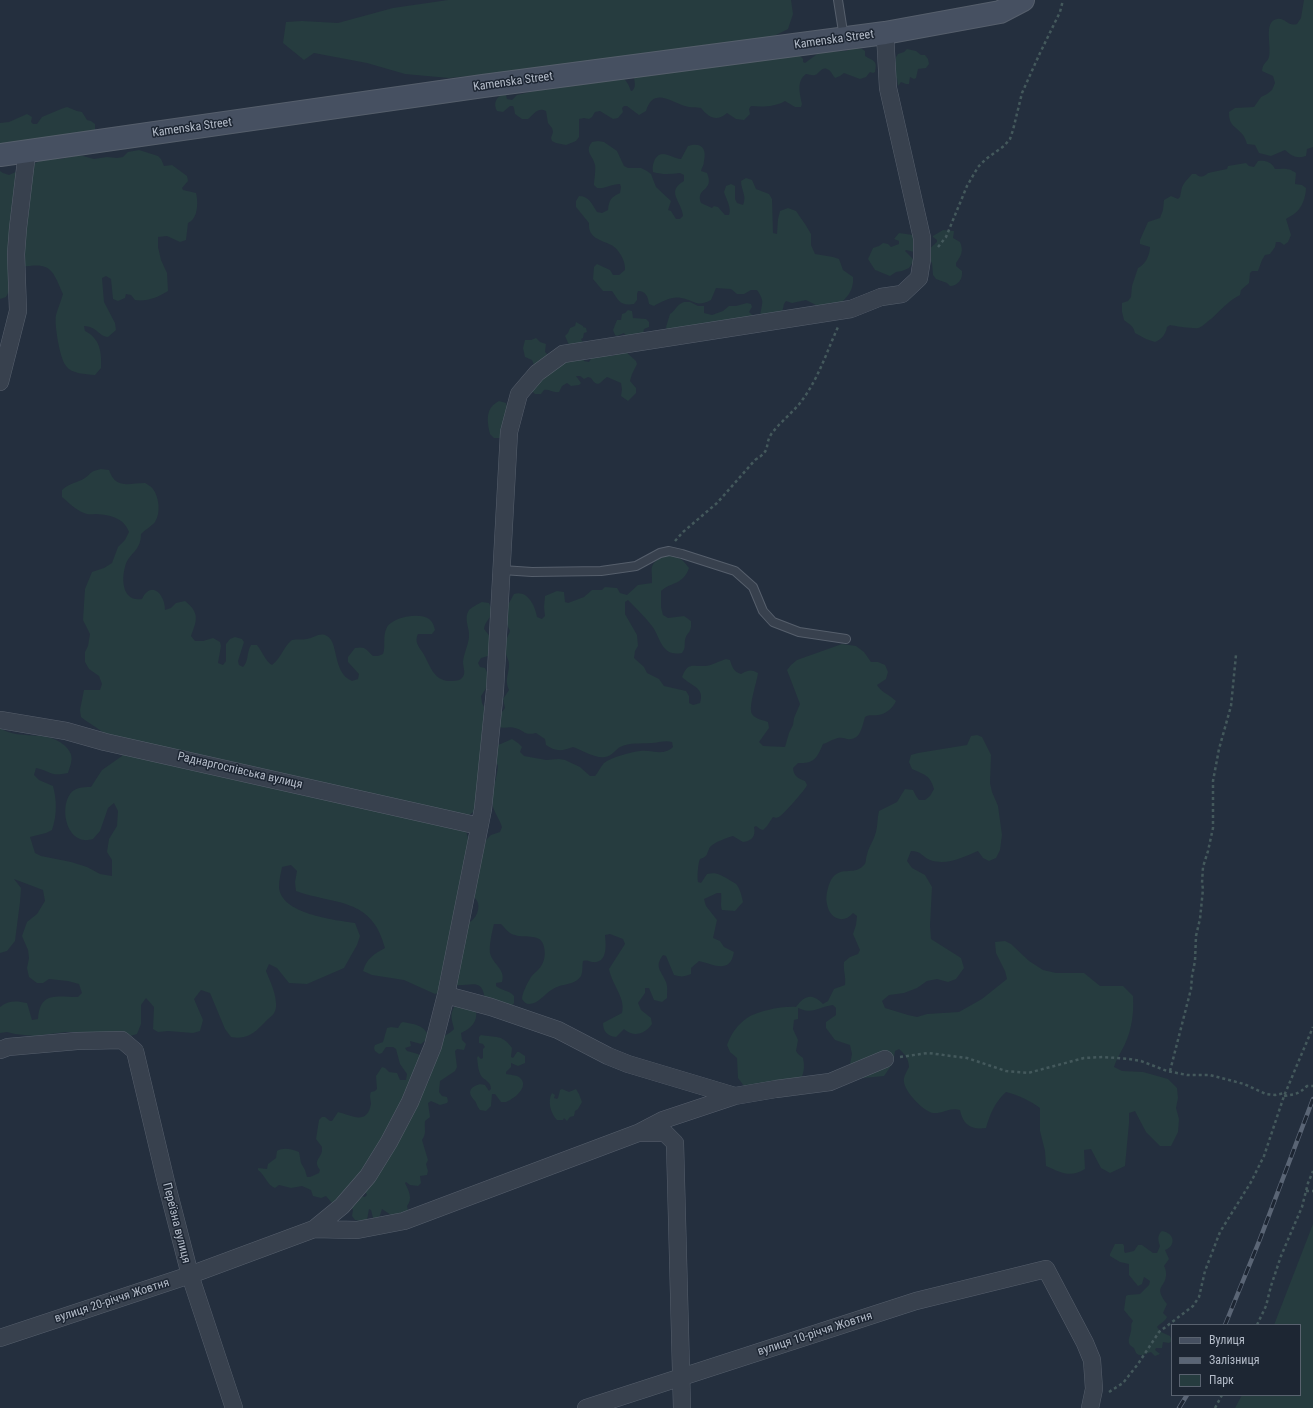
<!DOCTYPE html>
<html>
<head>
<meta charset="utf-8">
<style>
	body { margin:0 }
	#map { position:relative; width:1313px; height:1408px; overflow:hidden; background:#242f3e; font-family:"Roboto Condensed",sans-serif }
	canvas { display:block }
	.legend { position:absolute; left:1171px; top:1324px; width:130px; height:72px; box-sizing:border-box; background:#1d2633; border:1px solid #59626f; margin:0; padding:5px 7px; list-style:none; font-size:12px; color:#b4bcc9 }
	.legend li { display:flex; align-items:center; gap:8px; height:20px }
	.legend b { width:20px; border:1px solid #59626f }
</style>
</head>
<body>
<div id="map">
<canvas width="1313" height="1408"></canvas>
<ul class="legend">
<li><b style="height:5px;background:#465061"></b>Вулиця</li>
<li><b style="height:5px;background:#5a6575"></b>Залізниця</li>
<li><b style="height:11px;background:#263c3f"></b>Парк</li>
</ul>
</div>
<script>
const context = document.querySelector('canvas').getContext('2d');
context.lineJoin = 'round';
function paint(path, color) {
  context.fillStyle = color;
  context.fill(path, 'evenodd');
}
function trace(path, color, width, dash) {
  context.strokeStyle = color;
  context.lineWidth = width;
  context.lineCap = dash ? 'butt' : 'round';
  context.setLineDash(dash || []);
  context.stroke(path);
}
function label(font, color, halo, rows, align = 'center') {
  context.font = font + ' "Roboto Condensed",sans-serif';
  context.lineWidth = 3;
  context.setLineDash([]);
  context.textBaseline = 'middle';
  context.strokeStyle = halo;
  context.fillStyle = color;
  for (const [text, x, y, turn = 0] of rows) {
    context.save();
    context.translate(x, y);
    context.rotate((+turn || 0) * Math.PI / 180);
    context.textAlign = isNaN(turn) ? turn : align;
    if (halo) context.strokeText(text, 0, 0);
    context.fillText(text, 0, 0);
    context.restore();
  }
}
paint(new Path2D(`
	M448 0H791L793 14 788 29 770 38 704 45 631 59 449 78 405 74 367 63 314 53 304 60 283 43 286 22 302 21 338 23 393 8Z
	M1304 0H1313V147L1307 149 1306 156C1296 159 1292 156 1285 150L1271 156 1259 153 1255 145 1247 144C1246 141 1245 138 1243 135 1235 125 1229 127 1229 112L1235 108 1254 107 1261 97 1267 94 1272 90 1275 83 1273 76 1262 71C1263 62 1267 63 1269 57 1272 47 1263 21 1277 19 1285 17 1288 27 1297 24L1301 18Z
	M853 48 862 49 865 51V56C873 61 878 60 875 72L873 73 870 72 866 77 860 79 844 73 840 76 835 78C832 75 832 72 829 70 822 65 820 73 815 75 812 76 809 74 806 74 796 81 800 94 802 104L801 107H795L785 101C775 107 762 107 751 106L749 109 750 114 744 120 736 119 727 113C717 122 709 118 701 108 696 107 690 108 685 106 670 101 653 87 646 111L639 115 627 106H624L622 108 623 112 618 118 613 119 600 111 595 112 592 117 589 119 584 118 579 119V137L576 141 566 145 556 143 552 141 551 138 553 132 552 128 548 123 546 111C537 107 535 114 528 119H522L515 114 514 108 513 106H510L503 112 497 111C493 104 496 97 503 94L506 95 507 99 512 100 517 95 543 89 545 87 620 76C627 80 628 84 631 91H632C637 86 634 82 634 76L799 55 803 59V62L805 63 820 52 846 51Z
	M907 49 916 51 921 55H925L928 59 929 64 926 68 918 69 916 78 914 79 910 77 909 84H906L901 82 898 86 897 78 894 79 896 57 898 54 904 52Z
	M67 107 77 111 82 112 87 120 91 121 95 124V131L0 146V123L9 122 27 114 32 117 31 122 33 124H37L42 117 61 109Z
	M598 141 604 142 617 151 624 166 628 168H641L647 171 651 174 656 187 671 201 668 210 671 211 676 219H680L683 216C682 201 665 192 684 181V175L680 173C671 174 663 175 653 172 652 167 653 164 655 159 662 148 671 158 681 159L688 146C701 142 707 148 704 161 704 165 702 167 701 171L707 173C715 192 695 187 701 203L712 208 714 206 718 207 725 215H729C732 208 726 199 724 192L726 186 731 184 735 186V199L737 203 743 205C747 196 741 190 741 181L746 178 752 180 756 189 769 194 772 199 773 233 777 234 778 219 780 211 788 208 796 211 805 224 811 234V245L815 254 833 257 839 259 843 270 853 277C854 291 847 298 836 307L818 306 806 300 792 303 786 301 784 304 781 317 760 318C761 303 766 303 757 290H751L744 294H737L731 289 716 288 711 300C695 308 695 300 681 298 672 296 661 302 654 306L649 304C648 297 646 291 638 291L637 294V300L634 304C620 306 619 301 612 291H603L593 279 594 267 597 264 610 270 613 275H619L625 270C626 261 618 247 609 244 598 239 588 237 589 223L576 207V201L579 196C589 196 592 204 597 212L602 213 608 210C609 200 611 197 620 193L621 187 620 184C611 184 606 189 597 188L594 185C594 179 596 172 595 165 593 155 584 152 592 142Z
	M139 150 158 156 161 159 164 166 172 165 187 176 188 181 182 188 183 190 196 193C198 200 198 213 193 219 192 221 189 222 188 223L186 240 180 242 167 236 158 237V247L161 260 167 273 168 291C159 297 146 302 135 300L131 295 126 294 125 298 118 301 113 299 111 279 106 276 102 278 104 302 115 323 116 330 108 337C98 336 98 327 84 326L85 331C100 338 102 353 101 368L95 375C85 374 72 374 66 366 60 359 54 324 56 315 58 308 61 301 63 294 52 269 51 262 22 267L6 297 0 299V171L3 173 9 175 49 157 61 159 79 155 94 159 107 157 117 158 123 157 128 152Z
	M1258 161C1265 160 1272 162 1275 169 1283 169 1288 167 1296 173L1295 184 1302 185 1306 188C1306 196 1302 209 1294 214 1292 216 1288 217 1286 219L1291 235 1288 242 1284 245 1280 242H1276L1275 247 1270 254 1265 255 1262 260 1258 271H1252L1250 273 1249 283 1241 290 1240 295C1229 300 1220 311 1211 319 1206 322 1203 327 1198 328 1195 329 1174 326 1170 325L1167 327C1166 334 1161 340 1155 342L1146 339 1135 333C1133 325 1130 325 1124 320L1122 312V303L1128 301 1131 297 1132 286 1138 268C1145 265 1150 255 1150 247L1140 244V240L1148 222 1160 218 1163 210 1164 200 1171 196 1178 199 1180 197 1182 187 1185 182 1192 174H1196C1200 178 1204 177 1208 173L1227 169 1228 166 1246 163 1249 166 1254 167Z
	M943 230 954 231 953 238 960 242C964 251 961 256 956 263V266L962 271C963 279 958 286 950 286L947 283 936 279 933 275 932 263 927 257V251L937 242V240L933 237V236Z
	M899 233 913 235 915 238 914 252 906 250 905 251 913 259V262L909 268 902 271 896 272 890 276 880 272 878 271 875 270 868 259 873 248 879 246 883 243 888 244 891 247 899 244V241L894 239Z
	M684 302H690L698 306H704V313L712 315 723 311 729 306H736L747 303 751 304 752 307 749 312 753 316 668 332 666 327 670 314C676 310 677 304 684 302Z
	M628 310 632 311 633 318 646 319 649 322V327L644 329 643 334H635L633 338 626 336 624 333 617 336 615 335 613 330 617 320H621L622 314 625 313Z
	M576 322 583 326V327L586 328 587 332 584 333 583 338 581 339 583 343 569 345 565 336 568 333 570 328 575 326Z
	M536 338 540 342 546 344 545 352 548 355 537 366 534 365 532 360 525 357 523 348 525 340H531Z
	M625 351 636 361 637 364 632 374 630 381 636 388V393L628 401 621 396 622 389 621 383 607 377C600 382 598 389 591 378L588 377 584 379 580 376H576L581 383 579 385 571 386 567 383 562 386 559 392C553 393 549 389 544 390L541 394H535L531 390 560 363 584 358V361L589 362 592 357 603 353 612 356Z
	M499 401 506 403 508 410 501 437 499 438H494L490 434C487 421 485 408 499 401Z
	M101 469 109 470C116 490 129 483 145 483 148 485 151 486 153 489 159 497 161 513 155 522 153 525 145 530 141 534 141 552 128 553 125 567 121 581 123 602 142 599 151 580 165 594 165 610L171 608 176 603 185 601C200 613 197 620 191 636L195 641H203L213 638 220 642 221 646 218 663 223 665 226 661V644L230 639 235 637 242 639 244 642 238 661 239 665 243 667C249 661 246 654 251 645H257C262 651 266 662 272 665 282 657 283 647 292 640 297 639 302 640 307 639 313 638 319 633 325 635 340 640 331 672 352 681L358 679 359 674 348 662V657L355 648C365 646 366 649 373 656H378L383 654C386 646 382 637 387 627 393 617 420 612 429 619 433 622 434 626 435 630L432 634H418C414 642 419 647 423 653 430 665 433 680 449 681 453 681 458 681 461 679 467 674 463 668 463 662 464 653 468 646 469 637 470 628 463 619 469 610 472 607 478 604 482 602L489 603C496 618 486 617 484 629L492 639 488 656 481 658 478 663 480 667 485 668 488 674 487 687 481 696 482 703 485 709 477 809 468 816 464 825 468 838 469 852 441 992 435 994 404 980 372 975 363 971C367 958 374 954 385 948 372 897 335 905 296 891L295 882 297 871 291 865 282 867C281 873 279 880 279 886 279 914 335 920 355 923L360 936 357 945 344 968 307 984 289 983 277 968 269 964 266 971C270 981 277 995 276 1007 275 1015 271 1016 266 1021 255 1032 249 1040 231 1037L225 1029 210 993 201 990 194 999 203 1020 200 1031 193 1033 168 1031 158 1032 153 1029 154 1007 146 998 141 1005V1024L137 1034 130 1036 100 1032H66L34 1036 15 1034 7 1032 0 1033V1007C8 1000 17 1001 27 1003L32 1020 38 1019C40 991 56 997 78 997L82 993 79 984 68 981 49 979 43 983H37L29 977 27 968 29 958 28 950 22 936 27 922 37 914 45 901 43 890 14 879 21 888 20 902 15 941 7 951 0 953V728C20 741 45 729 64 745 75 755 72 761 68 773 50 777 51 771 36 768L34 775 39 780 53 786C57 801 57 815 52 830L46 833 30 837 35 853 41 856 71 862 87 867 100 874 112 876V860L107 852 109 839 117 826 118 811 114 803 108 808 100 831 93 839C89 840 84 841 80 839 61 832 60 792 79 788 82 787 87 787 91 787L102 770 122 756C121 753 121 749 119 747 111 735 92 726 81 717L80 710 84 690H100L102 684 99 676 89 669 85 662V652L88 646 90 634 83 620 85 589 92 572 104 568 112 563 118 547 125 540 129 532C124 518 111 515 96 514 92 514 88 515 84 513 76 510 69 503 62 497V490C69 483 77 483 85 478 93 472 89 472 101 469Z
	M663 556C677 556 680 556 689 568 683 585 673 581 661 591V607L663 615 668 618 684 616 691 621C692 634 687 631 685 640 684 647 686 647 682 653 661 657 661 638 652 626 645 617 636 608 628 600L625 602V614L637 635 638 646 635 651 634 658 644 667 647 673 659 679 664 686 686 691 689 696V703L693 705 700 703C705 687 692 687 682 677 688 661 693 667 705 666 711 666 719 661 726 659L730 660C732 667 734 672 741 674 748 670 751 669 758 673 757 682 748 707 752 714 755 719 763 720 768 722L769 728 759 742 763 746 785 747 789 733 793 725 794 718 800 704 787 670 791 665 797 660 842 644 856 646 864 652 871 662H878L885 665 888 672 886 679 877 685C882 693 889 694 896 701 893 708 886 714 878 715 873 716 870 714 865 717 862 726 861 741 847 739 843 738 839 737 835 739 831 740 827 743 823 744 817 758 814 764 798 763L793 768C794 777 798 778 805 781L807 785C806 789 783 815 779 817 776 818 776 818 773 817L767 826 763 830 760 829 756 826 754 827C756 836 752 841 743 842L733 836C727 838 714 842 710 847 706 854 709 856 700 859 698 863 697 877 698 882L701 883 707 874C717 872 720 875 728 879 730 881 734 882 736 884 740 888 742 897 743 902L735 911 722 910C720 905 722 899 721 893H717L704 899 706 906 717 920 713 938 720 941 724 947 734 952C730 975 713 964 699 961L691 968V974C684 977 681 977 674 975L666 956 663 955C654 967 661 970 666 982 668 987 667 992 667 998L662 1002 654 1000 649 988H645V993L638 1003 641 1010 651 1018 652 1024C645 1034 634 1038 624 1029L616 1037C607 1036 603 1031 603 1023L622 1013C626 998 612 985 609 969L625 944 623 939 610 934 605 935C606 945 608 964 592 962 588 961 587 960 583 961 582 965 583 972 581 976 574 986 562 983 553 989 545 993 539 1004 529 1004 526 1004 524 1002 522 999 522 993 528 982 531 977 533 974 536 972 538 970 544 964 546 955 544 947 541 932 526 939 515 935 509 934 505 928 501 924H494C492 932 489 945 490 953 493 965 506 969 502 982L496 983V986C502 991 509 990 514 996V1003L509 1010 485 1001C483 976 470 987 455 985L458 968 461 961 463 952 465 924C474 922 480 912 478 903 477 900 474 897 472 894L486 840 491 835 500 832 502 827C500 820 495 814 493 807 490 794 497 779 498 766L495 759 496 746 512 739 518 743 522 747 520 752 524 756 546 760 559 759 565 760 580 767 590 776H595C599 772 600 767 604 763 612 757 631 752 640 751 653 749 662 757 673 747L672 742C664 740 659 743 651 743 641 744 630 742 620 747 615 750 612 756 605 757 596 759 582 750 573 747 562 751 556 752 546 745L545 739 536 733C524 736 524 730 515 728 509 726 505 729 499 727L501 713 505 708 503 699 509 690C504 679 509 675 509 665 509 659 505 655 505 649 504 642 508 637 510 631L505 620 504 612 514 594C528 590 535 606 537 617L542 619 545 616 544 607 545 596 557 591 564 592 565 602 568 603 584 597 592 590H602L605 587 617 588 620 593 627 595 638 585 652 583C653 568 647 566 663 556Z
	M977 735 982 737 991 755 990 783 992 792 998 806 1002 835 1000 850 996 858 989 861 983 858 978 851C963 857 947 866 930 860 922 857 922 851 911 851L907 861 912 868 925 875 932 887 930 926 931 939 961 958 964 968 956 979 948 982 937 979 927 981 917 988 904 993 889 995 882 1001 885 1008 908 1015 917 1017 927 1014 959 1012 982 999 1007 979 1005 971 996 953 995 942 1005 941 1011 944 1029 961 1043 970 1056 973H1084L1100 986H1123L1133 996C1134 1012 1132 1029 1125 1044 1121 1052 1117 1058 1114 1067L1122 1071 1143 1072 1168 1079 1177 1088 1178 1098 1176 1108 1179 1119 1178 1132 1171 1146H1160L1146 1132 1135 1111 1129 1113V1123L1125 1166 1110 1173 1101 1168 1091 1149 1084 1150 1085 1169C1070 1178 1062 1173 1046 1166L1045 1151 1040 1131V1108C1031 1101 1018 1095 1006 1092 995 1102 990 1114 986 1128 971 1130 963 1125 960 1110 949 1107 943 1114 933 1113 923 1111 905 1092 904 1082 903 1077 907 1071 909 1067 909 1060 905 1054 899 1049L895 1051 893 1063 884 1076 863 1078H855L849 1069 852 1054 850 1045 835 1040 826 1028V1022L836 1015V1008L833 1005C817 1007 814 1015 798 1008V1019L794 1020 793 1029 798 1040 796 1051 798 1054 803 1058C806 1072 802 1077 795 1089L747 1090 738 1078 737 1058 730 1052 727 1045C731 1034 737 1025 747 1018 758 1011 782 1006 796 1007 805 995 812 993 823 1004L828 1001 834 989 845 985C846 976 843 970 844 962L850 957 858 954 860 950 853 934 856 925 857 916 853 913C843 925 829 918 827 904 825 897 828 886 831 880 840 865 853 876 863 866 867 863 865 860 867 855 868 848 873 842 875 835 878 827 877 819 879 811L897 802 905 789 913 790 916 796 919 800H925L930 796 934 789C930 775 925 775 912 769L909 762 911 755 918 753 967 745 971 736Z
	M455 1006 476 1011C478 1022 470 1029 461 1033L462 1040 466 1044 464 1050 457 1049 455 1051 457 1067 455 1071 440 1081 439 1092 442 1096 447 1097 448 1101 447 1103 440 1105 431 1101 428 1103 430 1117 425 1121C424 1129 427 1133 422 1140L428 1160 426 1164 428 1171 427 1175 420 1176 421 1183 418 1186 410 1185 406 1182 405 1183C409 1191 413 1199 407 1206L408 1210 406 1212 394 1217 382 1209 379 1218H373L371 1210 369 1209 367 1220 361 1221 355 1220 352 1216 353 1210 351 1206 360 1196 365 1197 367 1195 366 1193 360 1192 355 1180 351 1182 347 1190V1193L332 1203 326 1196 321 1198 313 1196 311 1190 302 1186 291 1188 279 1185 275 1188C267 1185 265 1175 258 1170V1168L267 1169 268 1164 276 1158 277 1151C283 1147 292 1149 299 1152L301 1163 305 1170 307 1177H310L319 1173 320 1170C313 1160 320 1160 322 1151V1147L316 1139 319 1120 322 1117H325L330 1121H332L338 1112C351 1115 367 1126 371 1104 371 1100 369 1096 371 1092L375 1091 377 1089 376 1076 382 1067 385 1068 389 1072 397 1073 400 1080H406L407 1074 400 1064 396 1049 393 1047H386L382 1053 379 1054 375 1051 374 1048 375 1045 383 1042 387 1028 391 1027 398 1028 401 1023 403 1022C413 1024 424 1025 428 1035L426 1040 421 1044 410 1041 411 1046 405 1048 407 1051 418 1054 422 1059 412 1078 409 1080V1085L404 1093 406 1095 428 1083 438 1039C443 1036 451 1033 454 1029 452 1020 449 1014 455 1006Z
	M481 1035C496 1038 502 1034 512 1048L511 1057 513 1058 517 1052H519L525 1056V1063L518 1066 511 1063V1067L506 1072V1074C510 1075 516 1075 519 1077 531 1086 514 1099 506 1102H501L495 1094H492L491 1106 486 1111 480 1110C477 1107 477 1104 475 1101 470 1096 467 1090 475 1086 479 1084 481 1084 485 1085L489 1091 491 1089C491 1082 486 1081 482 1077 478 1072 478 1064 477 1058L478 1056 481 1059 483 1058V1049L485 1047 483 1044 479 1043V1037Z
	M562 1089 569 1092 576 1089 579 1094 582 1102 578 1109 575 1111 574 1116 570 1117 567 1121 564 1118 563 1120H557C551 1114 547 1101 552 1093L555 1095 554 1098 557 1099 558 1098 560 1090Z
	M1313 1224V1408H1235L1242 1395H1300V1325H1274Z
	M1162 1231C1175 1233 1176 1246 1165 1250L1169 1259 1164 1266C1165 1268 1166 1270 1166 1273 1167 1288 1152 1285 1167 1304L1163 1313 1167 1317C1165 1322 1160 1323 1157 1327L1161 1332 1170 1336 1172 1341 1169 1343 1163 1342 1162 1348H1156L1155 1350 1160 1354 1155 1356 1151 1352C1147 1353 1141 1358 1136 1353L1134 1348C1125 1343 1130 1338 1131 1331 1132 1326 1130 1325 1133 1321L1124 1310 1126 1296 1128 1295 1140 1294 1149 1285 1150 1281 1144 1277 1142 1284 1138 1286 1129 1275V1264L1120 1262 1110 1256V1254L1115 1244H1123L1124 1246V1251L1125 1253 1134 1251 1138 1245H1142L1153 1253H1157L1160 1246C1158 1241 1157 1235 1162 1231Z`), '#263c3f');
const lane = new Path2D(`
	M838 0 844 38
	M502 570 532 572 601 571 636 566 660 553 669 551 682 554 735 571 753 587 763 611 773 622 799 632 846 639`);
const street = new Path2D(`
	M0 382 18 311 16 254 18 228 27 152
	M0 720 66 731 105 742 479 826
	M446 995 491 1007 558 1030 608 1056 628 1064 735 1096 776 1089 830 1082 885 1059
	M0 1050 8 1047 77 1041 122 1040 135 1051 166 1182 190 1275 234 1408
	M640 1132 663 1120 735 1096
	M314 1229 357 1230 404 1221 638 1133H665L675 1143 682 1408
	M0 1338 190 1275 314 1229 342 1206 368 1176 389 1142 410 1102 433 1046 446 995 483 809 495 690 509 432 519 394 537 373 563 354 851 309 881 297 902 294 919 278 922 259V238L888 88 885 33
	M586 1408 916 1301 1046 1269 1085 1343 1092 1360 1094 1389 1090 1408`);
const secondary = new Path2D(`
	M0 155 483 86 885 33 1000 12 1023 0`);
trace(lane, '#565f6c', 10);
trace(street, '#565f6c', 18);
trace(secondary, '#565f6c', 24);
trace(new Path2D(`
	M938 247 946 237 967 186 978 167 986 159 1004 146 1010 139 1013 130 1022 93 1040 53 1060 12 1063 0
	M675 541 683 532 717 503 755 460C773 449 763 446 772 433 781 421 794 412 803 399 819 377 827 351 838 327
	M900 1057 928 1053 967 1058 1006 1071 1028 1073 1084 1058 1103 1057 1129 1059 1141 1061 1167 1071 1187 1075H1210L1244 1084 1266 1094 1275 1095 1285 1093
	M1170 1071 1191 989 1192 976 1195 961 1196 936 1200 919 1203 889 1202 883 1203 867 1208 851 1213 828V781L1219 749 1231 706 1236 655
	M1284 1096C1296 1094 1299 1094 1307 1086H1313
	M1306 1191H1313
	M1257 1325 1266 1306 1271 1286 1281 1256 1302 1207 1308 1183 1313 1171
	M1109 1392 1123 1383 1138 1364 1159 1332 1193 1306 1199 1297 1205 1271 1220 1232 1251 1182 1264 1156 1284 1096 1313 1027
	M1215 1408 1222 1395`), '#44595c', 2.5, [3, 3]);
trace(lane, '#38414e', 8);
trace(street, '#38414e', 17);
trace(secondary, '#465061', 22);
const rail = new Path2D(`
	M1225 1325 1260 1239 1313 1099
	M1179 1408 1187 1395`);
trace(rail, '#5a6575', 4.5);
trace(rail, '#1d2633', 3, [9]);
label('12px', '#b4bcc9', '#1d2633', [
	["Kamenska Street",834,40,-8],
	["Kamenska Street",513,82,-8],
	["Kamenska Street",192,128,-8],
	["Раднаргоспівська вулиця",240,771,13],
	["Переїзна вулиця",176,1223,76],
	["вулиця 20-річчя Жовтня",112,1301,-18],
	["вулиця 10-річчя Жовтня",815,1334,-18]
]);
</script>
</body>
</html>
